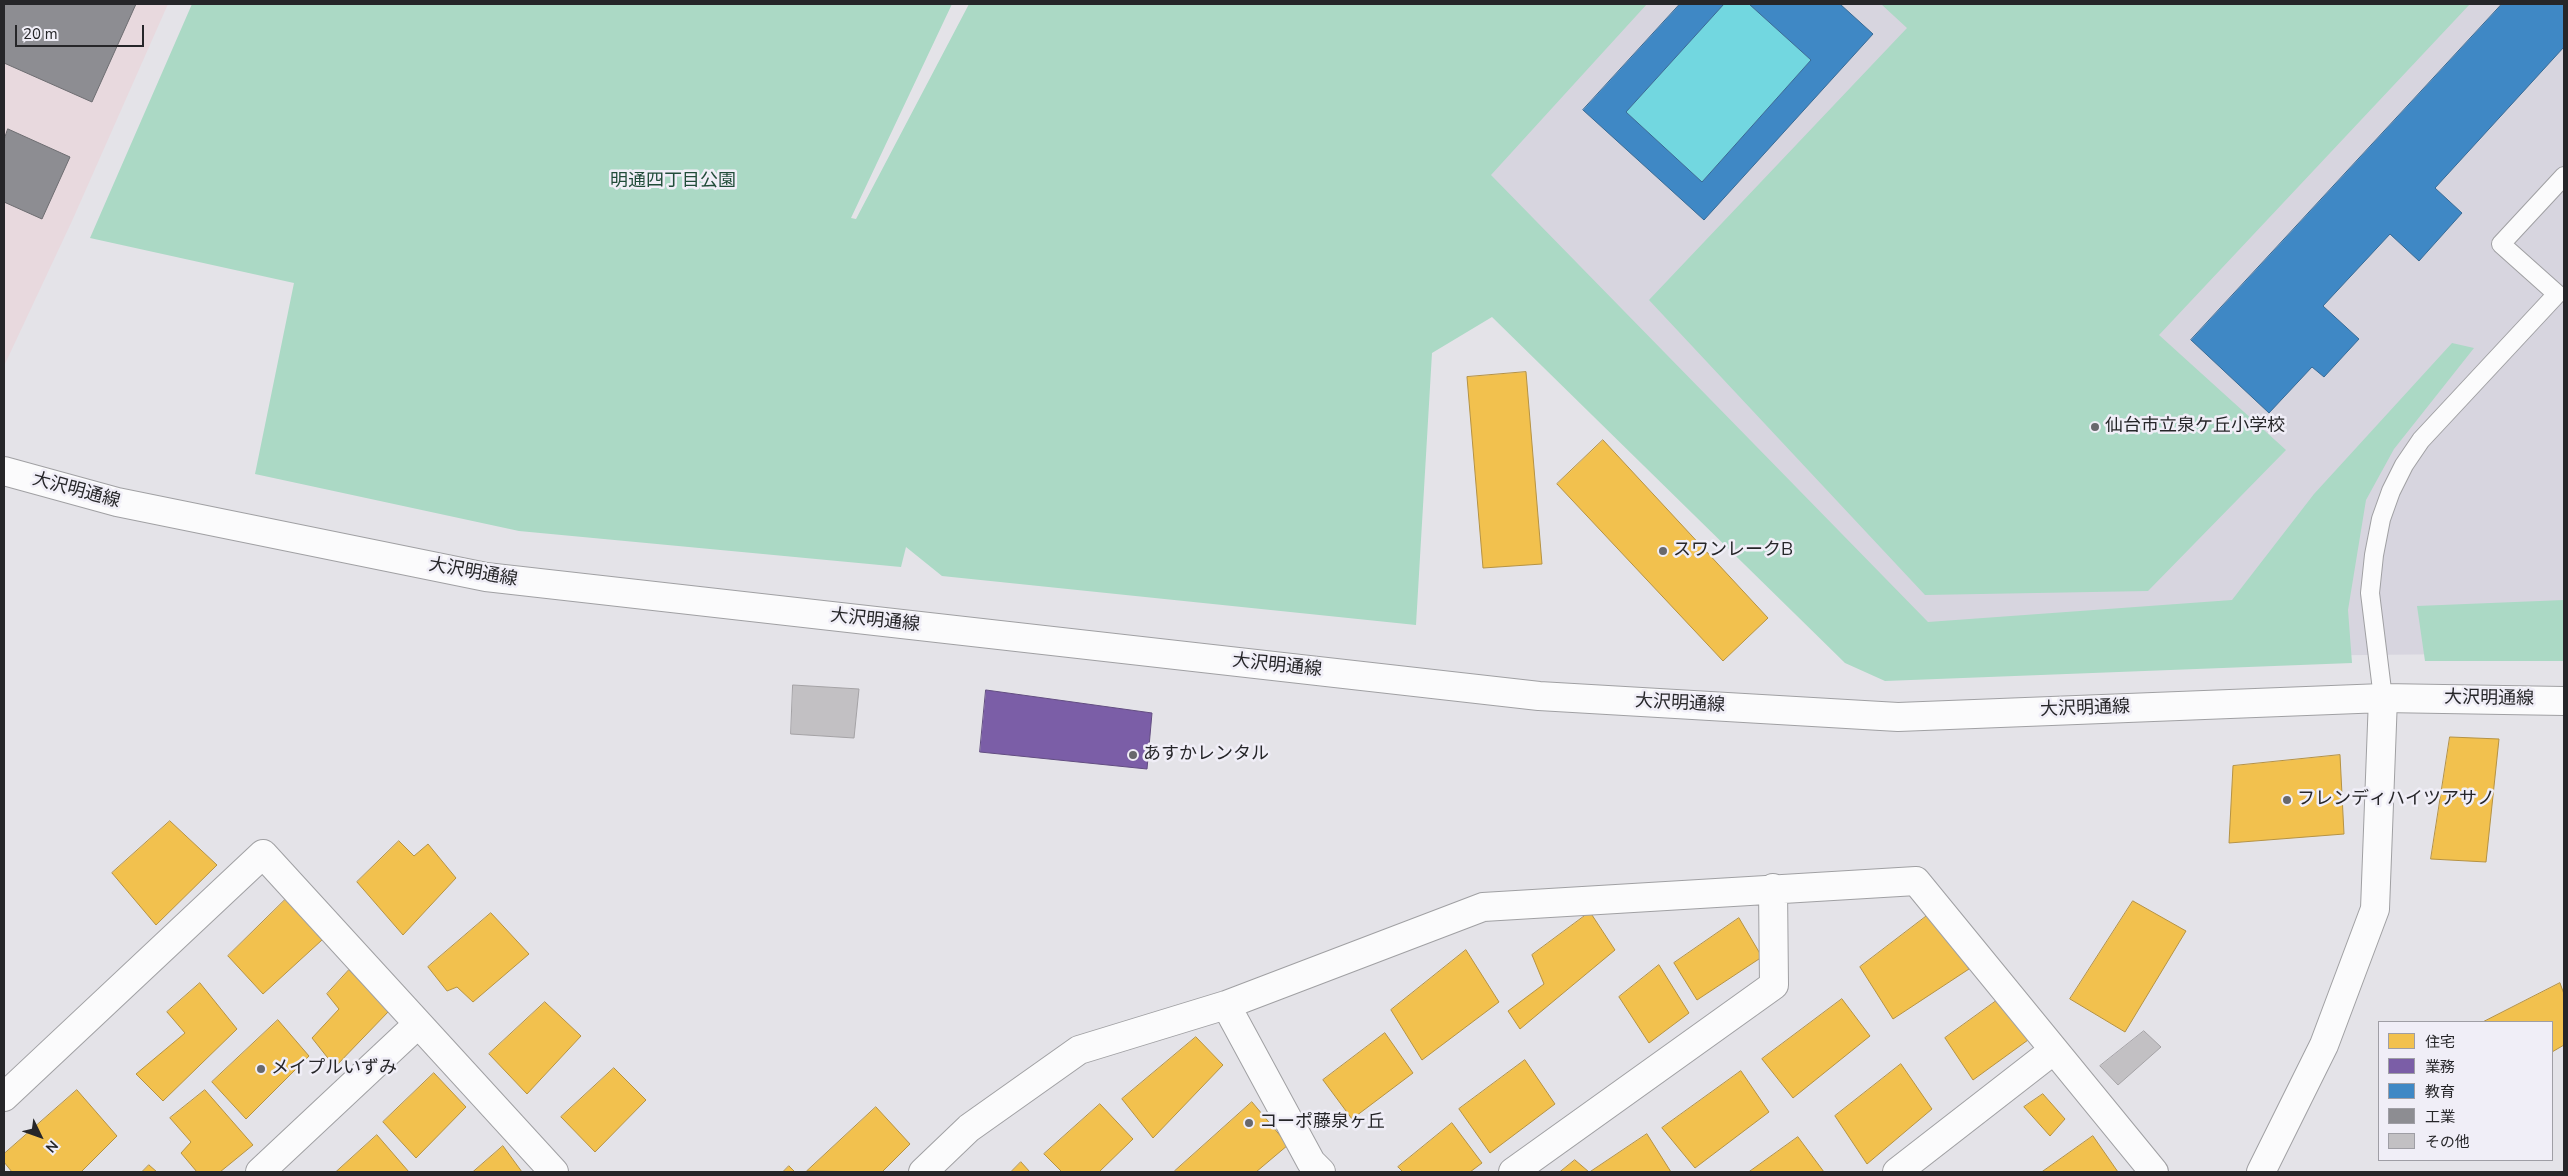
<!DOCTYPE html>
<html>
<head>
<meta charset="utf-8">
<style>
	body { margin:0 }
	#map { position:relative; width:2568px; height:1176px; overflow:hidden; background:#e4e3e8; font-family:"Nunito Sans","Noto Sans JP",sans-serif }
	canvas { display:block }
	.frame { position:absolute; inset:0; border:5px solid #262629; pointer-events:none }
	.legend { position:absolute; left:2378px; top:1021px; width:175px; height:140px; box-sizing:border-box; background:#f0eef7; border:1px solid #9f9ea5; margin:0; padding:6px 9px; list-style:none; font-size:15px; color:#262629 }
	.legend li { display:flex; align-items:center; gap:10px; height:25px }
	.legend b { width:25px; border:1px solid #9f9ea5 }
	.north { position:absolute; left:15px; top:1111px; width:50px; height:50px; -webkit-text-stroke:4px #f0eef7; paint-order:stroke; rotate:132deg; font-size:14px; font-weight:700; line-height:20px; text-align:center; color:#262629 }
	.north::after { content:''; display:block; margin:auto; width:18px; height:22px; background:#262629; clip-path:polygon(50% 0,100% 100%,50% 72%,0 100%) }
	.scale { position:absolute; left:15px; top:25px; width:129px; height:22px; box-sizing:border-box; border:2px solid #262629; border-top:0; padding-left:6px; font-size:15px; line-height:18px; white-space:nowrap; color:#262629; -webkit-text-stroke:4px #f0eef7; paint-order:stroke }
</style>
</head>
<body>
<div id="map">
<canvas width="2568" height="1176"></canvas>
<div class="frame"></div>
<ul class="legend">
<li><b style="height:14px;background:#f2c14e"></b>住宅</li>
<li><b style="height:14px;background:#7b5ea7"></b>業務</li>
<li><b style="height:14px;background:#3f88c5"></b>教育</li>
<li><b style="height:14px;background:#8d8d92"></b>工業</li>
<li><b style="height:14px;background:#c2c0c3"></b>その他</li>
</ul>
<div class="north">N</div>
<div class="scale">20 m</div>
</div>
<script>
const context = document.querySelector('canvas').getContext('2d');
context.lineJoin = 'round';
function paint(path, color) {
  context.fillStyle = color;
  context.fill(path, 'evenodd');
}
function trace(path, color, width, dash) {
  context.strokeStyle = color;
  context.lineWidth = width;
  context.lineCap = dash ? 'butt' : 'round';
  context.setLineDash(dash || []);
  context.stroke(path);
}
function label(font, color, halo, rows, align = 'center') {
  context.font = font + ' "Nunito Sans","Noto Sans JP",sans-serif';
  context.lineWidth = 5;
  context.setLineDash([]);
  context.textBaseline = 'middle';
  context.strokeStyle = halo;
  context.fillStyle = color;
  for (const [text, x, y, turn = 0] of rows) {
    context.save();
    context.translate(x, y);
    context.rotate((+turn || 0) * Math.PI / 180);
    context.textAlign = isNaN(turn) ? turn : align;
    if (halo) context.strokeText(text, 0, 0);
    context.fillText(text, 0, 0);
    context.restore();
  }
}
paint(new Path2D(`
	M4 4H168L72 221 4 366Z`), '#e8d9de');
paint(new Path2D(`
	M1581 4H2564V653L1865 660 1394 202Z`), '#d7d5df');
paint(new Path2D(`
	M192 4H952L851 218 856 219 969 4H1647L1491 175 1928 622 2232 600 2314 494 2452 343 2474 348 2394 449 2366 500 2348 610 2352 663 1885 681 1845 663 1492 317 1432 353 1416 625 942 576 906 547 901 567 519 531 255 474 294 283 90 238Z
	M1881 4H2470L2159 335 2286 450 2148 591 1925 595 1649 300 1907 28Z
	M2564 600V661H2425L2417 606Z`), '#abd9c5');
paint(new Path2D(`
	M1724 4H1749L1811 60 1702 182 1626 112Z`), '#72d7e0');
const homes = new Path2D(`
	M1526 372 1542 564 1483 568 1467 377Z
	M1603 440 1768 618 1723 661 1557 484Z
	M2450 737 2499 739 2486 862 2431 859Z
	M2340 755 2344 834 2229 843 2233 766Z
	M170 821 217 865 156 925 112 873Z
	M399 841 414 856 428 844 456 878 403 935 357 882Z
	M287 898 322 940 263 994 228 956Z
	M2133 901 2186 931 2125 1032 2070 999Z
	M1590 912 1615 950 1520 1029 1508 1011 1544 984 1532 955Z
	M1932 912 1969 969 1893 1019 1860 967Z
	M491 913 529 954 473 1002 457 987 447 991 428 967Z
	M1739 918 1762 957 1697 1000 1674 963Z
	M1466 950 1499 1002 1422 1060 1391 1010Z
	M1659 965 1689 1013 1649 1043 1619 997Z
	M349 970 389 1011 335 1067 312 1038 339 1009 327 994Z
	M200 983 237 1029 163 1101 136 1074 185 1033 167 1012Z
	M2560 983 2564 994V1045L2552 1052V1022H2483Z
	M1842 999 1870 1036 1793 1098 1762 1059Z
	M1999 999 2028 1040 1973 1080 1945 1038Z
	M545 1002 581 1036 527 1094 489 1054Z
	M278 1020 309 1056 246 1119 212 1082Z
	M1385 1033 1413 1073 1352 1119 1323 1080Z
	M1196 1037 1223 1065 1153 1138 1122 1099Z
	M1525 1060 1555 1104 1490 1153 1459 1109Z
	M1901 1064 1932 1109 1867 1164 1835 1116Z
	M614 1068 646 1100 595 1152 561 1117Z
	M1741 1071 1769 1112 1695 1168 1662 1128Z
	M434 1073 466 1107 416 1158 383 1122Z
	M77 1090 117 1136 81 1172H12L4 1162V1154Z
	M205 1090 253 1145 220 1172H197L181 1153 191 1142 170 1118Z
	M2043 1094 2065 1119 2050 1136 2024 1107Z
	M1252 1102 1288 1145 1256 1172H1176L1175 1171Z
	M1100 1104 1133 1139 1099 1172H1062L1044 1154Z
	M876 1107 910 1144 882 1172 807 1171Z
	M1452 1123 1482 1163 1470 1172H1403L1398 1167Z
	M1647 1134 1671 1172H1590Z
	M377 1135 409 1172H336Z
	M2093 1136 2118 1172H2042Z
	M1798 1137 1824 1172H1749Z
	M503 1146 522 1172H473Z
	M1575 1160 1589 1172H1560Z
	M1021 1162 1030 1172H1011Z
	M149 1165 157 1172H142Z
	M789 1166 795 1172H783Z`);
paint(homes, '#f2c14e');
trace(homes, '#b59243', 1);
const offices = new Path2D(`
	M986 690 1152 713 1147 769 980 752Z`);
paint(offices, '#7b5ea7');
trace(offices, '#624d81', 1);
const schools = new Path2D(`
	M1680 4H1724L1626 112 1702 182 1811 60 1749 4H1840L1873 34 1704 220 1583 110Z
	M2502 4H2564V47L2435 188 2462 213 2419 261 2390 234 2323 306 2359 339 2324 377 2312 367 2269 413 2191 340Z`);
paint(schools, '#3f88c5');
trace(schools, '#386b96', 1);
const industry = new Path2D(`
	M4 4H136L92 102 4 63Z
	M8 129 70 157 42 219 4 202V140Z`);
paint(industry, '#8d8d92');
trace(industry, '#6e6e72', 1);
const building = new Path2D(`
	M793 685 859 689 854 738 791 734Z
	M2144 1031 2161 1047 2118 1085 2100 1066Z`);
paint(building, '#c2c0c3');
trace(building, '#a4a2a5', 1);
const service = new Path2D(`
	M2383 698 2370 593 2374 555 2381 519 2391 491 2404 465 2421 440 2557 294 2501 244 2564 176`);
const minor = new Path2D(`
	M1226 1005 1311 1162 1321 1172
	M4 1097 263 854 554 1172
	M260 1172 418 1024
	M923 1172 969 1128 1079 1050 1226 1005 1483 907 1916 881 2154 1172
	M1513 1172 1774 985 1773 888
	M1897 1172 2054 1050`);
const tertiary = new Path2D(`
	M4 471 117 502 486 577 1539 696 1898 717 2383 698 2564 701
	M2261 1172 2324 1045 2375 909 2383 698`);
trace(service, '#a0a0a3', 20);
trace(minor, '#a0a0a3', 30);
trace(tertiary, '#a0a0a3', 30);
trace(service, '#fbfbfc', 18);
trace(minor, '#fbfbfc', 28);
trace(tertiary, '#fbfbfc', 28);
for (const [x, y, r, color] of [
	[2095,427,5,"#68686c"],
	[1663,551,5,"#68686c"],
	[1133,755,5,"#68686c"],
	[2287,800,5,"#68686c"],
	[261,1069,5,"#68686c"],
	[1249,1123,5,"#68686c"]
]) {
  const dot = new Path2D();
  dot.arc(x, y, r, 0, 2 * Math.PI);
  context.fillStyle = color;
  context.fill(dot);
  trace(dot, '#f0eef7', 2);
}
label('18px', '#214c39', '#f0eef7', [
	["明通四丁目公園",673,182]
]);
label('18px', '#262629', '#f0eef7', [
	["仙台市立泉ケ丘小学校",2105,427],
	["スワンレークB",1673,551],
	["あすかレンタル",1143,755],
	["フレンディハイツアサノ",2297,800],
	["メイプルいずみ",271,1069],
	["コーポ藤泉ヶ丘",1259,1123]
], 'left');
label('18px', '#262629', '#f0eef7', [
	["大沢明通線",76,491,15],
	["大沢明通線",473,573,10],
	["大沢明通線",875,621,6],
	["大沢明通線",1277,666,6],
	["大沢明通線",2489,699,1],
	["大沢明通線",1680,704,3],
	["大沢明通線",2085,709,-2]
]);
</script>
</body>
</html>
